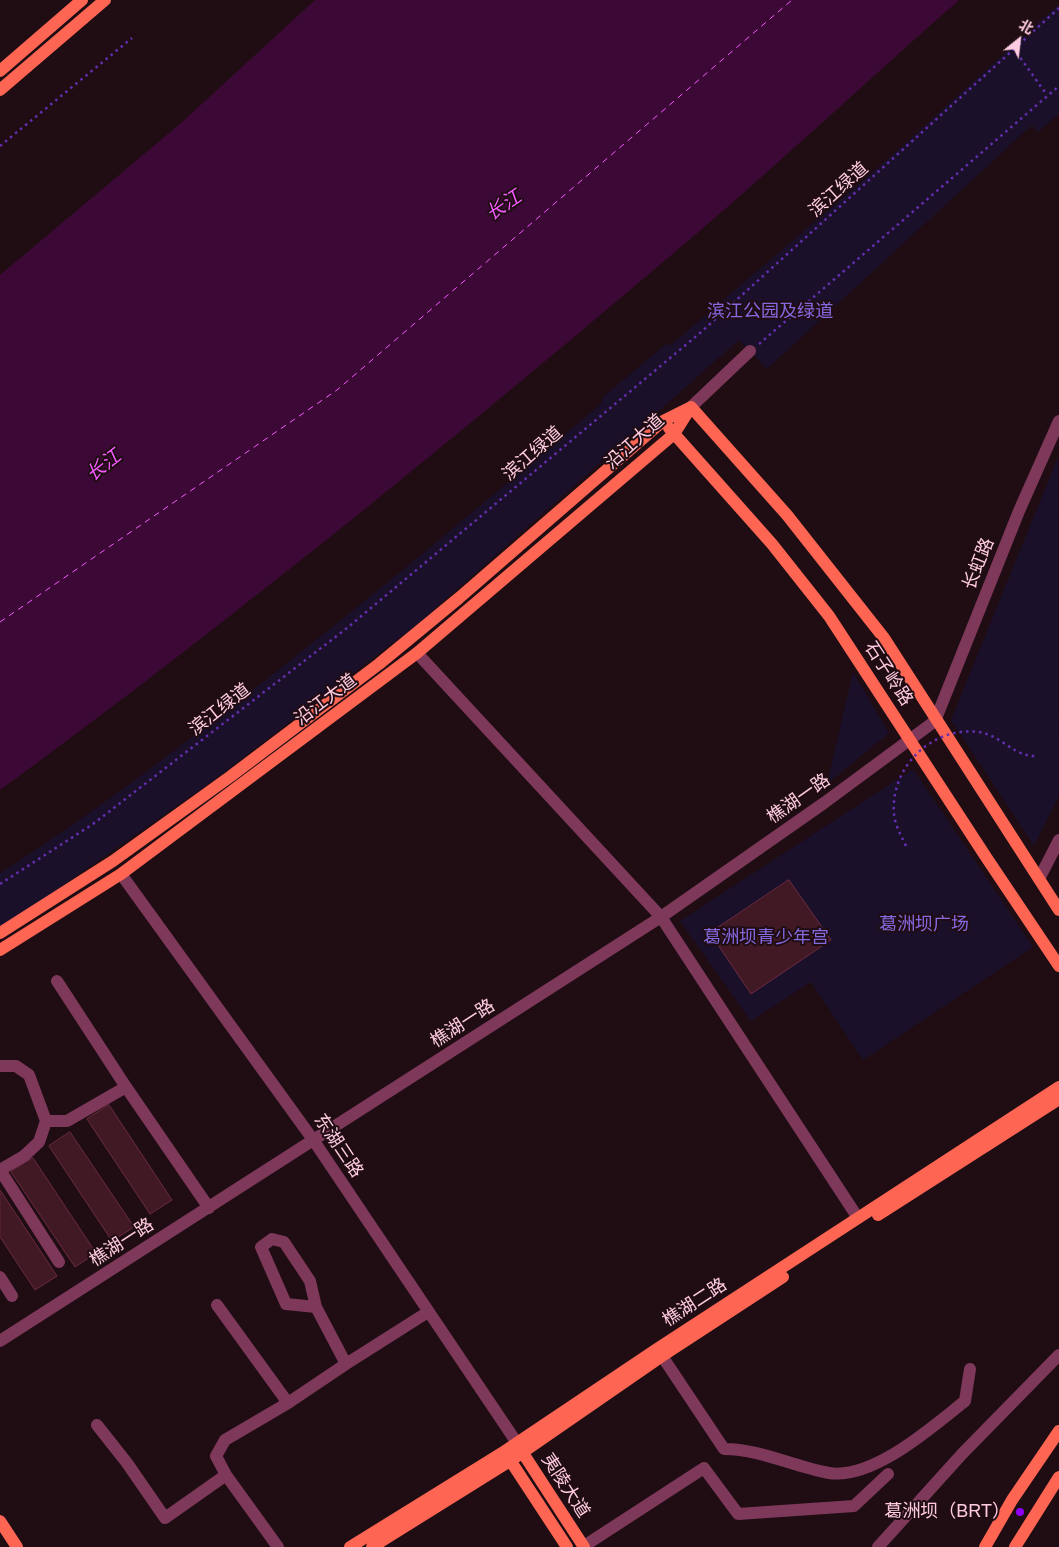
<!DOCTYPE html>
<html>
<head>
<meta charset="utf-8">
<style>
	body { margin:0 }
	#map { position:relative; width:1059px; height:1547px; overflow:hidden; background:#200d13; font-family:Arial,"Noto Sans SC",sans-serif }
	canvas { display:block }
	.north { position:absolute; left:994px; top:15px; width:50px; height:50px; -webkit-text-stroke:4px #200d13; paint-order:stroke; rotate:29deg; font-size:14px; font-weight:700; line-height:20px; text-align:center; color:#ffcbe0 }
	.north::after { content:''; display:block; margin:auto; width:18px; height:22px; background:#ffcbe0; clip-path:polygon(50% 0,100% 100%,50% 72%,0 100%) }
</style>
</head>
<body>
<div id="map">
<canvas width="1059" height="1547"></canvas>
<div class="north">北</div>
</div>
<script>
const context = document.querySelector('canvas').getContext('2d');
context.lineJoin = 'round';
function paint(path, color) {
  context.fillStyle = color;
  context.fill(path, 'evenodd');
}
function trace(path, color, width, dash) {
  context.strokeStyle = color;
  context.lineWidth = width;
  context.lineCap = dash ? 'butt' : 'round';
  context.setLineDash(dash || []);
  context.stroke(path);
}
function label(font, color, halo, rows, align = 'center') {
  context.font = font + ' Arial,"Noto Sans SC",sans-serif';
  context.lineWidth = 4;
  context.setLineDash([]);
  context.textBaseline = 'middle';
  context.strokeStyle = halo;
  context.fillStyle = color;
  for (const [text, x, y, turn = 0] of rows) {
    context.save();
    context.translate(x, y);
    context.rotate((+turn || 0) * Math.PI / 180);
    context.textAlign = isNaN(turn) ? turn : align;
    if (halo) context.strokeText(text, 0, 0);
    context.fillText(text, 0, 0);
    context.restore();
  }
}
paint(new Path2D(`
	M1059 4V114L1038 132 1032 125 767 369 739 340 420 622 214 780 0 929V873C85 819 166 758 245 696 366 602 484 503 601 404L603 397 666 344 671 345 882 164Z
	M1058 457 1059 796 1034 846 951 720Z
	M853 672 889 733 827 784Z
	M913 769 1033 947 863 1060 811 982 751 1021 680 921Z`), '#1b1029');
paint(new Path2D(`
	M315 0H959C873 76 789 154 702 229 474 423 242 613 0 790V275L181 123Z`), '#3c0936');
trace(new Path2D(`
	M0 622 337 390 792 0`), '#f45afe', 1, [6, 5]);
const building = new Path2D(`
	M789 880 831 940 751 994 710 933Z
	M109 1105 172 1200 150 1214 87 1119Z
	M70 1132 134 1227 112 1241 49 1146Z
	M33 1158 96 1253 75 1267 11 1172Z
	M0 1190 57 1276 35 1290 0 1237Z`);
paint(building, '#401925');
trace(building, '#6c2b40', 1);
trace(new Path2D(`
	M1014 49 1059 8
	M0 146 132 38
	M759 344 1059 86
	M0 884 93 824 347 628 700 333 1014 49 1047 95`), '#642eb0', 2.5, [2.5, 4]);
trace(new Path2D(`
	M691 407 750 351
	M417 653 661 917 858 1218
	M121 874 314 1141 517 1443
	M1039 879 1059 840
	M57 981 126 1087 209 1208
	M0 1066H16L29 1075 46 1121 39 1142 24 1156 0 1170
	M46 1121H67L126 1087
	M0 1170 59 1262
	M0 1277 12 1296
	M217 1305 288 1403
	M0 1341 661 917 824 803 935 721 1019 511 1059 421
	M662 1356 724 1449C761 1449 794 1467 829 1473 873 1480 932 1427 965 1401L970 1369
	M346 1364 428 1312
	M97 1425 127 1463 165 1518 226 1475
	M584 1546 704 1468 738 1514 854 1506 888 1474
	M278 1547 226 1475 216 1456 225 1440 288 1403 346 1364 316 1307 310 1281 284 1242 272 1239 261 1247 286 1304 316 1307
	M878 1547 962 1454 1059 1355`), '#7e385a', 12);
trace(new Path2D(`
	M0 71 82 0
	M0 90 105 0
	M691 407 787 515 884 638 1059 910
	M669 428 772 544 829 616 986 857 1059 966
	M0 933 113 861 231 776 379 664 459 598 663 421 691 407
	M0 950 121 874 417 653 674 434 691 407
	M878 1215 1059 1099
	M519 1447 584 1547
	M506 1454 567 1547
	M0 1521 17 1547
	M350 1547 505 1451 657 1349 1059 1087
	M372 1547 510 1461 662 1356 783 1277
	M985 1547 1012 1500 1059 1431
	M1015 1547 1059 1477`), '#fe6553', 12);
trace(new Path2D(`
	M906 846C901 835 895 826 894 814 890 767 932 726 979 732 1001 735 1015 758 1038 756`), '#642eb0', 2.5, [2.5, 4]);
for (const [x, y, r, color] of [
	[1020,1512,5,"#8e01f5"]
]) {
  const dot = new Path2D();
  dot.arc(x, y, r, 0, 2 * Math.PI);
  context.fillStyle = color;
  context.fill(dot);
  trace(dot, '#200d13', 2);
}
label('18px', '#ffcbe0', '#200d13', [
	["滨江绿道",839,190,-42],
	["沿江大道",635,442,-42],
	["滨江绿道",533,454,-41],
	["长虹路",979,564,-68],
	["石子岭路",888,674,57],
	["沿江大道",326,700,-37],
	["滨江绿道",220,710,-38],
	["樵湖一路",799,799,-35],
	["樵湖一路",463,1024,-33],
	["东湖三路",338,1146,56],
	["樵湖一路",122,1243,-33],
	["樵湖二路",695,1303,-33],
	["夷陵大道",565,1486,57]
]);
label('18px', '#8569e1', '#200d13', [
	["滨江公园及绿道",770,312],
	["葛洲坝广场",924,925],
	["葛洲坝青少年宫",766,938]
]);
label('18px', '#ffcbe0', '#200d13', [
	["葛洲坝（BRT）",1010,1512]
], 'right');
label('italic 19px', '#f45afe', '#200d13', [
	["长江",504,206,-34],
	["长江",104,466,-38]
]);
</script>
</body>
</html>
